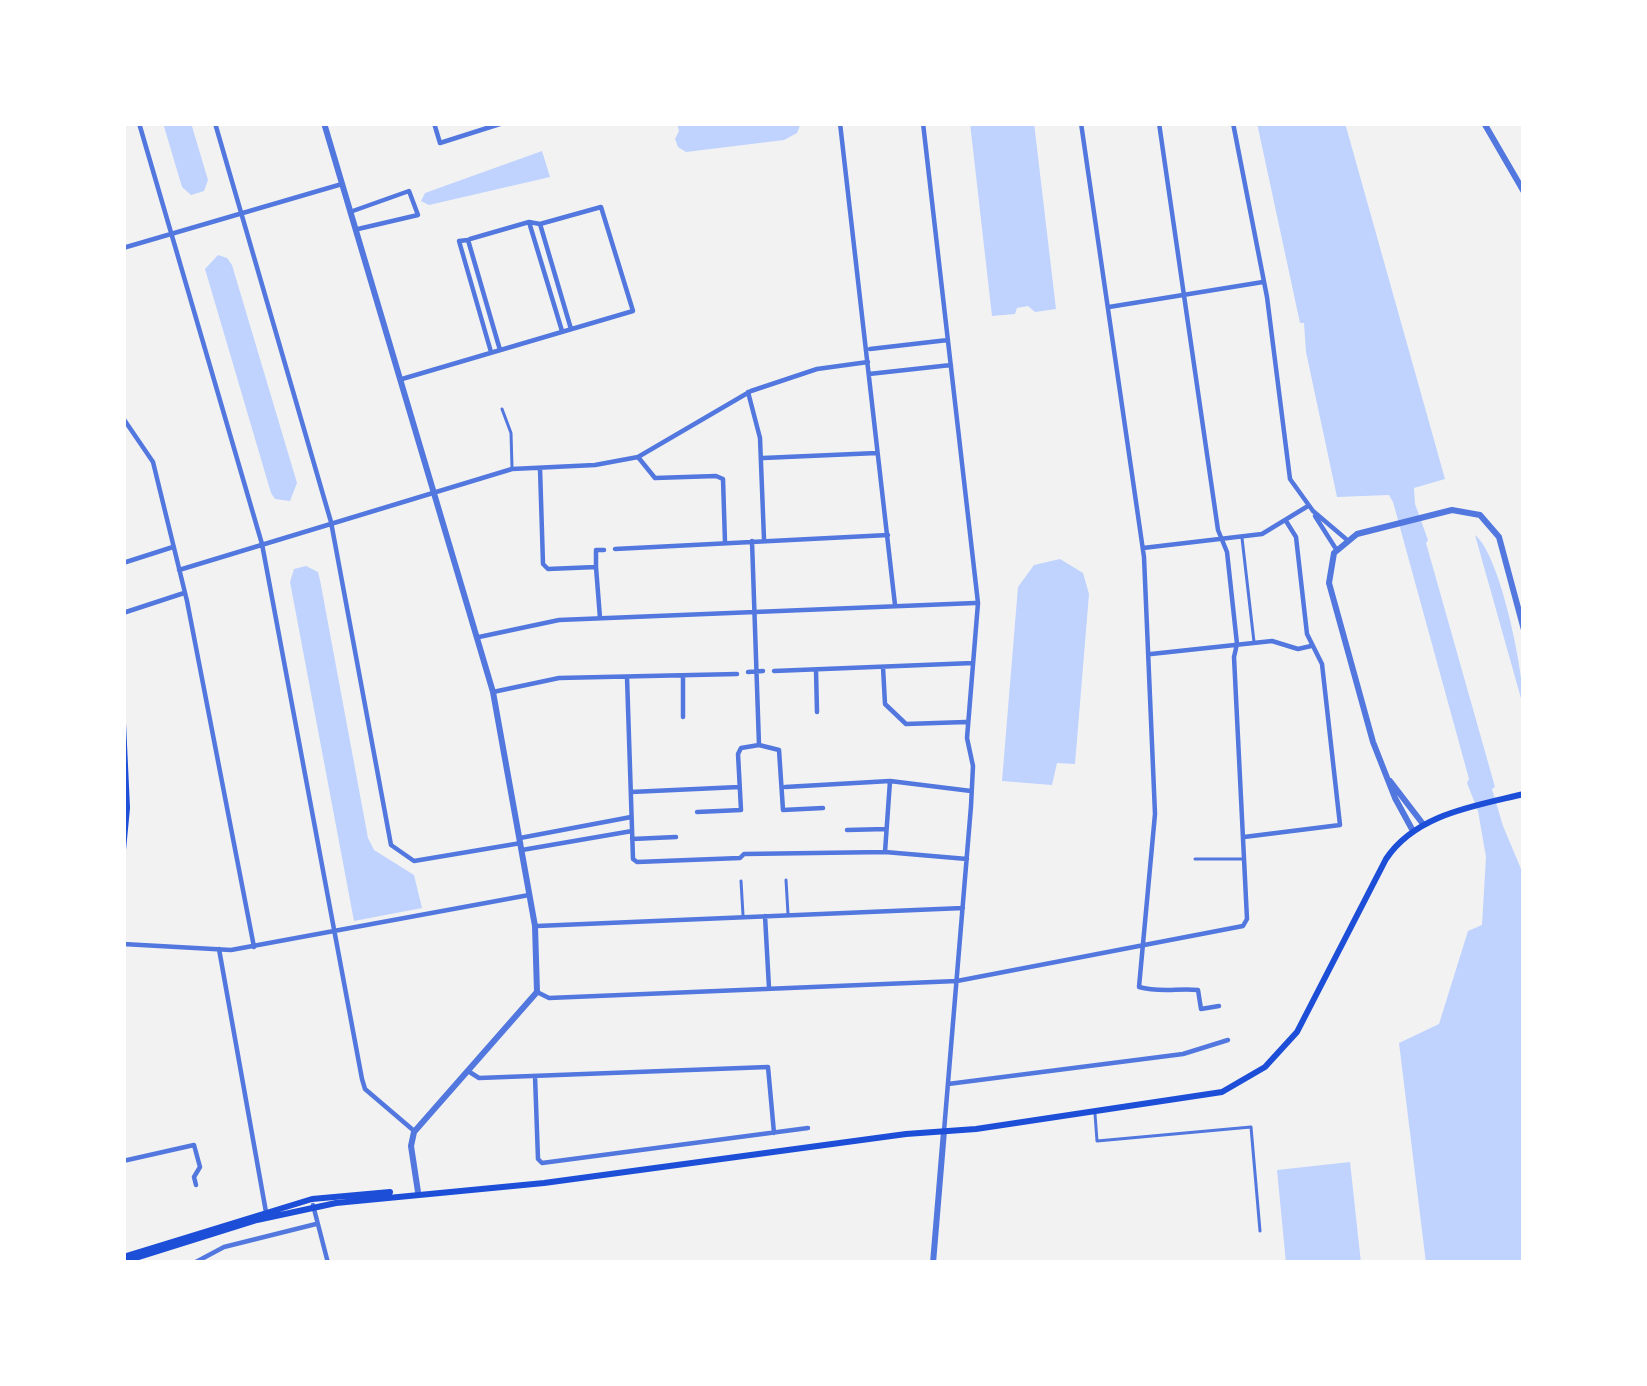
<!DOCTYPE html>
<html>
<head>
<meta charset="utf-8">
<style>
	body { margin:0 }
	#map { position:relative; width:1647px; height:1386px; overflow:hidden; background:#f2f2f2; font-family:"DM Sans",sans-serif }
	canvas { display:block }
	.frame { position:absolute; inset:0; border:126px solid #fff; pointer-events:none }
</style>
</head>
<body>
<div id="map">
<canvas width="1647" height="1386"></canvas>
<div class="frame"></div>
</div>
<script>
const context = document.querySelector('canvas').getContext('2d');
context.lineJoin = 'round';
function paint(path, color) {
  context.fillStyle = color;
  context.fill(path, 'evenodd');
}
function trace(path, color, width, dash) {
  context.strokeStyle = color;
  context.lineWidth = width;
  context.lineCap = dash ? 'butt' : 'round';
  context.setLineDash(dash || []);
  context.stroke(path);
}
paint(new Path2D(`
	M163 123H191L208 180 204 191 191 195 182 187Z
	M677 123H801L797 133 784 140 686 152 678 147 675 139 679 131Z
	M970 123H1034L1056 309 1035 312 1028 306 1017 308 1015 314 992 316Z
	M1257 123H1345L1445 479 1414 488 1415 504 1428 540 1426 543 1495 787 1492 789 1503 826 1524 876V1263H1426L1399 1043 1439 1024 1468 931 1482 925 1486 857 1478 811 1467 783 1469 779 1393 502 1389 495 1337 497 1306 352 1304 323H1300Z
	M542 151 550 177 429 205 421 201 425 193Z
	M218 255 227 258 232 265 297 483 290 501 275 499 271 493 205 269Z
	M1475 535C1501 556 1524 674 1524 709Z
	M1060 559 1083 573 1089 594 1075 764 1057 763 1052 785 1002 781 1018 587 1034 565Z
	M306 566 318 572 320 580 368 838 374 850 414 875 422 908 354 921 290 582 294 569Z
	M1350 1162 1361 1263H1286L1277 1170Z`), '#bfd3fe');
trace(new Path2D(`
	M502 409 511 433 512 467
	M1242 538 1254 642
	M1195 859H1242
	M786 880 788 914
	M741 881 743 915
	M1095 1114 1097 1141 1251 1127 1260 1231`), '#5277de', 3);
trace(new Path2D(`
	M139 123 262 544 362 1079 365 1089 413 1130
	M215 123 331 522 391 845 414 861 521 843
	M434 123 440 143 503 123
	M840 123 895 605
	M923 123 978 603 967 738 973 766 971 806 944 1131
	M1081 123 1144 557 1155 814 1139 987C1160 993 1178 988 1198 990L1201 1009 1219 1006
	M1233 123 1267 297 1290 479 1313 511 1346 539
	M350 212 409 191 418 215 358 229
	M529 222 562 331
	M470 239 529 222 540 224
	M123 248 342 184
	M1109 307 1263 282
	M870 349 948 340
	M491 352 459 241 468 240 500 350
	M869 374 951 365
	M402 379 633 311 601 207 540 224 571 329
	M748 392 760 438 764 539
	M123 418 153 462 187 601 254 947
	M638 457 655 478 716 476 723 479 725 542
	M763 458 877 453
	M540 468 543 564 548 569 596 567V550H604
	M1315 516 1336 549
	M752 541 759 745
	M1143 548 1262 534 1308 506
	M615 549 888 535
	M123 563 173 547
	M596 567 600 618
	M179 570 512 469 595 465 638 457 751 391 817 369 868 362
	M123 613 184 593
	M479 637 559 620 975 603
	M1151 654 1272 641 1298 649 1311 646
	M883 667 885 704 906 724 966 722
	M816 670 817 712
	M774 671 973 663
	M748 672 763 671
	M683 676V717
	M627 677 633 859 637 862 740 858 744 854 885 852 967 859
	M493 692 559 678 737 674
	M785 787 890 781 971 791
	M631 792 739 787
	M697 812 741 810 738 754 741 748 759 745 779 750 783 810 823 808
	M847 830 886 829
	M1244 837 1340 825 1322 664 1307 634 1296 537 1286 521
	M520 838 631 817
	M632 839 676 837
	M522 850 632 831
	M885 852 890 781
	M765 916 769 988
	M537 926 963 908
	M123 944 231 950 529 895
	M219 949 266 1212
	M537 992 549 998 957 981 1243 926 1247 919 1234 657 1237 644 1227 552 1218 530 1159 123
	M468 1071 479 1078 768 1067 774 1133
	M535 1076 538 1159 542 1163 808 1128
	M948 1084 1183 1054 1228 1040
	M123 1161 194 1145 200 1167 194 1177 196 1185
	M313 1205 328 1263
	M194 1263 224 1247 316 1224`), '#5277de', 4.5);
trace(new Path2D(`
	M324 123 493 692 535 926 537 992 414 1132 411 1146 418 1192
	M1484 123 1524 192
	M1390 781 1423 824
	M1413 831 1395 798 1373 742 1329 583 1334 553 1357 534 1452 510 1480 515 1499 537 1524 630
	M933 1263 944 1131`), '#5277de', 6);
trace(new Path2D(`
	M123 723 127 808 123 850
	M123 1257 312 1199 390 1192
	M123 1262 257 1220 336 1203 544 1183 906 1134 976 1129 1222 1092 1265 1067 1297 1032 1386 859C1416 814 1475 806 1524 794`), '#1d4ed8', 6);
</script>
</body>
</html>
